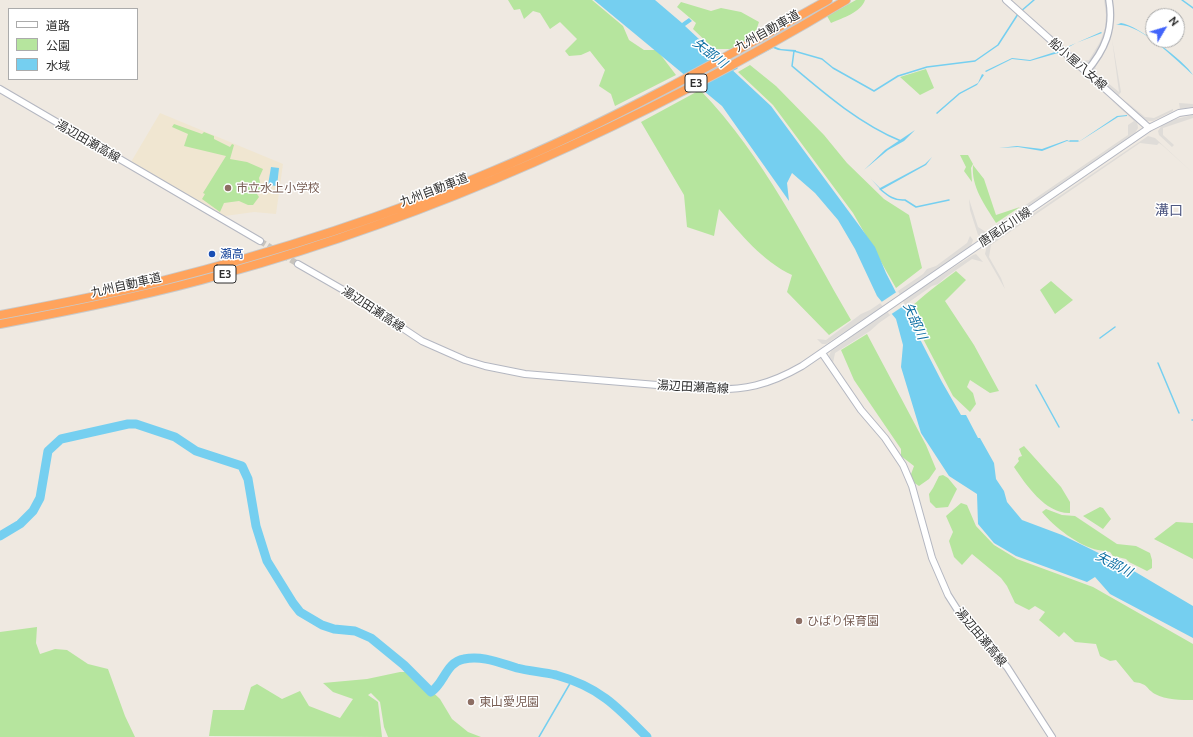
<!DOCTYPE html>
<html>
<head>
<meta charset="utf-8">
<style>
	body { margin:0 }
	#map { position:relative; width:1193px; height:737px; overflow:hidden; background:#efe9e1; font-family:Ubuntu,"Noto Sans JP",sans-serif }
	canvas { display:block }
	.legend { position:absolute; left:8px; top:8px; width:130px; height:72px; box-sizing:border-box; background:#fff; border:1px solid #ababab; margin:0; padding:5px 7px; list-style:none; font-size:12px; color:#2e2e2e }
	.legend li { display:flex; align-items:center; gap:8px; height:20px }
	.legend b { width:20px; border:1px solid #ababab }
	.north { position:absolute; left:1145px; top:8px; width:40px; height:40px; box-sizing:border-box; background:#fff; border:1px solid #ababab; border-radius:50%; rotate:52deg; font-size:11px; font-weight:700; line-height:16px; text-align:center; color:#2e2e2e }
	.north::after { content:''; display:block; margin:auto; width:14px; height:18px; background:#4264fb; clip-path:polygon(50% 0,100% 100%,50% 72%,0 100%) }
</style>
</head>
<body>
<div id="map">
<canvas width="1193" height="737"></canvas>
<ul class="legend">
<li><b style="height:5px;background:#fff"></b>道路</li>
<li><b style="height:11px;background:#b6e59e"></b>公園</li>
<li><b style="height:11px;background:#75cff0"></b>水域</li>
</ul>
<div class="north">N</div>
</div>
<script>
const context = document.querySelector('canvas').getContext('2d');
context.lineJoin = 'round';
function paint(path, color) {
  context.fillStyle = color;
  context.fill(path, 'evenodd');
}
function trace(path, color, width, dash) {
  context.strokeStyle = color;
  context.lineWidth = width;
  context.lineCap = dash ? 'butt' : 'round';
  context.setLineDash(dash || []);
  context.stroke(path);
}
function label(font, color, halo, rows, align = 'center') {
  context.font = font + ' Ubuntu,"Noto Sans JP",sans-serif';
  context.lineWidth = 3;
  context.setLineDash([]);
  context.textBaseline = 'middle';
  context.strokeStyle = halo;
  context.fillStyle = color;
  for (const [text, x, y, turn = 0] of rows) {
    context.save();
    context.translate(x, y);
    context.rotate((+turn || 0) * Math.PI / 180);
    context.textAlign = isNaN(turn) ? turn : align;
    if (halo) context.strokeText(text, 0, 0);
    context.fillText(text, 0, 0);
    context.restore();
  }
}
paint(new Path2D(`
	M160 113 283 164 276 214 254 212 225 216 131 162Z`), '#f0e6d1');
paint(new Path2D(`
	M508 0H592L623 26 629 40 644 50H657L676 75 615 106 611 94 599 86 605 70 590 51 581 55 569 56 565 51 577 39 560 22 550 29 540 13 533 11 524 19 520 9 514 10Z
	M856 0H865C861 12 843 18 831 23L827 16Z
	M681 2 711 11 721 8 741 12 759 22 754 37 730 49H714L693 29 696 23 677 7Z
	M750 65 776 86 824 135 847 163 884 199 909 215 922 268 896 288 853 213 773 105 738 72Z
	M926 69 934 88 920 95 900 77Z
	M700 90C764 156 805 241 851 320L829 335 787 292 792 275C762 261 741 234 719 209L714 236 687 227 684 195 641 122Z
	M174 124 202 134 204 132 214 136V139L230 147 232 144 234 145 230 159 247 162 263 169 259 178 261 187 257 194 259 197 253 205H248L239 201 224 203 220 212 202 199 205 194 203 193 226 156 184 146 188 134 172 127Z
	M960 155H968L973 164 971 168 972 182 964 171 966 167Z
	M973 165 984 179 996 215 1020 207 996 223C985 205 971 187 973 165Z
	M956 271 966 280 945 301 974 345 999 391 990 393 970 380 967 387 973 393 976 404 970 412 953 396 908 310C923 295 939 284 956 271Z
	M1051 281 1073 300 1055 314 1040 290Z
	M867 334 926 445 936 469 929 479 919 486 913 482 910 477 914 466 901 456V449L854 380 841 350Z
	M1024 446 1061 487 1070 502V513C1046 514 1026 485 1014 467L1019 461 1018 459 1019 457 1022 456 1019 449Z
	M943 475 948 478 957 489 948 507 936 508 930 502 929 494 933 488 939 476Z
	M961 503 967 505 976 526 994 545 1017 559 1093 587 1193 644V700C1181 700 1166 700 1155 694 1145 688 1149 684 1134 682L1116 660 1110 661 1100 656 1096 644 1075 642 1064 632 1059 637 1039 620 1045 612 1035 606 1029 610 1015 603 1007 586 1001 578 972 554 962 565 954 557 949 541 953 532 946 516Z
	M1100 507 1103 508 1111 519 1103 529 1083 516Z
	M1046 509 1062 515 1075 516 1117 544 1136 546 1150 553 1152 560V568L1147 571 1129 562 1126 559 1113 556 1110 552C1106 551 1103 551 1098 550 1080 547 1053 526 1042 512Z
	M1176 522 1193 523V559L1154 539Z
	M37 627 36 643 40 654 55 649 67 650 88 664 108 669 125 716 135 737H0V632Z
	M400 672H410L420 680 440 699 452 719 468 732 481 737H388L384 727 380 702 371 693 368 695 378 702 382 737 209 736 213 710H244L251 687 257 684 282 699 300 691 309 706 340 718 353 699 333 692 323 683 367 679Z`), '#b6e59e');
paint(new Path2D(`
	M1104 0H1107L1108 18 1105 39 1093 60 1089 64 1083 65 1066 51 1068 49 1082 61 1089 60 1100 42 1105 28 1106 15Z
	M1112 39 1121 92 1118 96 1095 76 1093 71 1095 66 1097 74 1119 92Z
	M1110 99 1137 121 1138 128 1135 133 986 235 981 236 978 235 970 210 969 199 978 227 986 232 1128 135V125L1134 121Z
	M1123 99 1145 117 1154 118 1173 109V111L1153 121H1146Z
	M1179 103 1193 104V107L1180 109Z
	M1193 115V118L1163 128V135L1174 145 1172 147 1159 135 1158 131 1162 125 1176 119Z
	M1148 136 1155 138 1193 173 1162 145 1159 143 1157 145 1140 143 991 245 989 257 1001 278 1005 289 985 254 987 245Z
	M970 236 973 240 971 246 875 312 826 344H822L817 339 826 340 861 314 870 310 923 274 927 269 936 266 967 243Z
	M976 254 983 262 972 259 946 277 938 284 932 286 879 323 870 331 835 353 833 363 829 356 831 351 921 288 973 255Z`), '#dfdcd8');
paint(new Path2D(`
	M594 0H655L682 23 689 18 692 21 685 26 771 106 875 247 886 273 942 382 961 415H966L978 438H980L994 463 996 479 1004 491 1007 502 1022 520 1062 535 1127 567 1193 606V638L1110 594 1095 577 1087 582 1016 556 994 543 978 524 977 494 949 476 921 433 901 367 903 345 896 319 877 296 855 249 838 220 815 193 792 173 787 183 789 201 722 106Z
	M1121 23C1137 25 1185 61 1193 75 1176 60 1139 22 1116 25Z
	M1101 32 1102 33 1076 43 1058 53 1030 61 1012 59 986 72 985 71 1012 58 1030 60 1058 51Z
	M773 46 781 49 796 50V52L778 50 773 48 735 68Z
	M982 74 984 75 977 85 960 94 937 114 936 113 959 93 978 83Z
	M1127 115V116L1118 117 1077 143 1117 116Z
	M915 130 904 141 888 150 864 170 885 150Z
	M1067 140 1071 142 1067 141 1042 151 1018 147 999 148 1017 146 1042 149Z
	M932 157 926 165 881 190 871 179 880 188 925 164Z
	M271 167 279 168 277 186 268 185Z`), '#75cff0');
paint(new Path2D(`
	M898 291 905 305 890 315 880 303Z`), '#efe9e1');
trace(new Path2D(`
	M1182 0 1193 8
	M1020 12 1034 0
	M794 51 822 59 833 68 874 91 898 76 927 67 975 61 998 45 1018 14
	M794 51 792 66C825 94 860 124 901 141
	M733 70 737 68
	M1070 141H1078
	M880 189C888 196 895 201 905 200L916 207 949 200
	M1100 338 1115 327
	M1158 363 1179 413
	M1036 385 1059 427
	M1192 420H1193
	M539 737 572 680`), '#75cff0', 1.5);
trace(new Path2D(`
	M0 536 20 524 33 511 40 498 48 451 61 439 128 424H136L175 437 196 451 242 466 248 479 256 526 267 561 293 603 300 612 322 625 334 629 355 631 371 638 404 665 431 692C444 684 446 662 464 659 482 655 500 663 517 668 529 671 543 672 556 675 599 687 617 706 647 737`), '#75cff0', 9);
trace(new Path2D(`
	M260 241 298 264`), '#c8c4bd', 6, [6, 3]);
const tertiary = new Path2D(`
	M1086 72C1105 50 1114 29 1109 0`);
const secondary = new Path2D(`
	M1006 0 1149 128
	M0 89 260 241
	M298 264 359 299 422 341 465 360 485 366 525 374 705 389C744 391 769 385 802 366L1149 128 1179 113 1193 111
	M822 353 861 410 885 438 903 465 912 486 932 558 948 595 962 617 1007 667 1052 737`);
const motorway = new Path2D(`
	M0 315C53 305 106 295 158 282 269 254 388 216 493 171 609 123 719 61 828 0
	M0 324C75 310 150 295 223 274 442 213 651 117 846 0`);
trace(tertiary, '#b4b7c1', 8);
trace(secondary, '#b4b7c1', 8);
trace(motorway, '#c9c9c9', 10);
trace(tertiary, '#fff', 5.5);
trace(secondary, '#fff', 6);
trace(motorway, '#ffa35c', 8);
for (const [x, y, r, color] of [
	[228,188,4,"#8d6e63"],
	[212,254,4,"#1a4fb4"],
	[799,621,4,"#8d6e63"],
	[471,702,4,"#8d6e63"]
]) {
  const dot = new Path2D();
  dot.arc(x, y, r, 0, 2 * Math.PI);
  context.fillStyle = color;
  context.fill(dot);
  trace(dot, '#fff', 1.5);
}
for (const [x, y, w] of [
	[696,83,22],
	[225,274,22]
]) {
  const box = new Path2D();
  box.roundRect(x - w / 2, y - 9, w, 18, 3);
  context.fillStyle = '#fff';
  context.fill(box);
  trace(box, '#2e2e2e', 1);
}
label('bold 11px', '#2e2e2e', null, [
	["E3",696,83],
	["E3",225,274]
]);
label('12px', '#2e2e2e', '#fff', [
	["九州自動車道",767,31,-29],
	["船小屋八女線",1078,64,41],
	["湯辺田瀬高線",88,141,30],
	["九州自動車道",434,190,-21],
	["唐尾広川線",1005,227,-34],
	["九州自動車道",126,285,-13],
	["湯辺田瀬高線",373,309,33],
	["湯辺田瀬高線",693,387,3],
	["湯辺田瀬高線",981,637,50]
]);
label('12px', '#785e54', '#fff', [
	["市立水上小学校",236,188],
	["ひばり保育園",807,621],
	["東山愛児園",479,702]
], 'left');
label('12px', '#164399', '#fff', [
	["瀬高",220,254]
], 'left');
label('italic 13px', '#0d6fa3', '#fff', [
	["矢部川",710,53,38],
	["矢部川",915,321,66],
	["矢部川",1114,564,28]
]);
label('14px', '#4d5680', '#fff', [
	["溝口",1169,210]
]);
</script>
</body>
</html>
